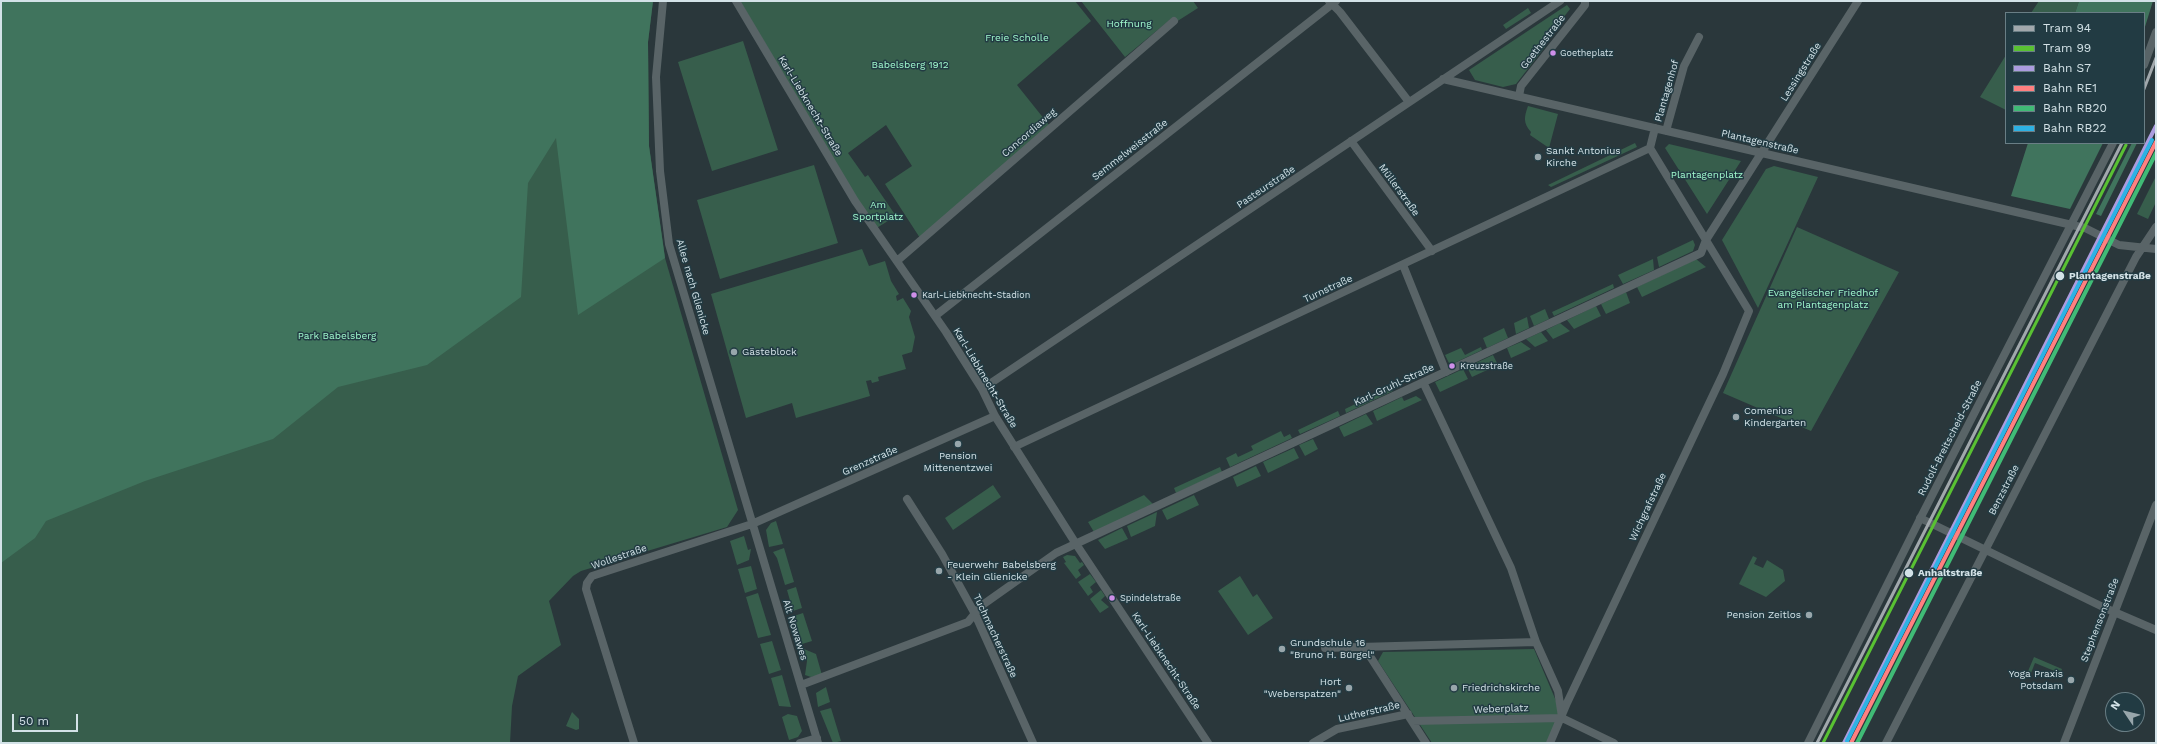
<!DOCTYPE html>
<html>
<head>
<meta charset="utf-8">
<style>
	body { margin:0 }
	#map { position:relative; width:2157px; height:744px; overflow:hidden; background:#2a373b; font-family:"Work Sans",sans-serif }
	canvas { display:block }
	.frame { position:absolute; inset:0; border:2px solid #d3e2e7; pointer-events:none }
	.legend { position:absolute; left:2005px; top:12px; width:140px; height:132px; box-sizing:border-box; background:#223b43; border:1px solid #697e85; margin:0; padding:5px 7px; list-style:none; font-size:12px; color:#d3e2e7 }
	.legend li { display:flex; align-items:center; gap:8px; height:20px }
	.legend b { width:20px; border:1px solid #697e85 }
	.north { position:absolute; left:2105px; top:692px; width:40px; height:40px; box-sizing:border-box; background:#223b43; border:1px solid #697e85; border-radius:50%; rotate:305deg; font-size:11px; font-weight:700; line-height:16px; text-align:center; color:#d3e2e7 }
	.north::after { content:''; display:block; margin:auto; width:14px; height:18px; background:#98a6ab; clip-path:polygon(50% 0,100% 100%,50% 72%,0 100%) }
	.scale { position:absolute; left:12px; top:714px; width:66px; height:18px; box-sizing:border-box; border:2px solid #d3e2e7; border-top:0; padding-left:5px; font-size:12px; line-height:14px; white-space:nowrap; color:#d3e2e7; -webkit-text-stroke:3px #223b43; paint-order:stroke }
</style>
</head>
<body>
<div id="map">
<canvas width="2157" height="744"></canvas>
<div class="frame"></div>
<ul class="legend">
<li><b style="height:5px;background:#a1a8ac"></b>Tram 94</li>
<li><b style="height:5px;background:#59c133"></b>Tram 99</li>
<li><b style="height:5px;background:#ab9cdf"></b>Bahn S7</li>
<li><b style="height:5px;background:#ff8080"></b>Bahn RE1</li>
<li><b style="height:5px;background:#40bb76"></b>Bahn RB20</li>
<li><b style="height:5px;background:#2db2e4"></b>Bahn RB22</li>
</ul>
<div class="north">N</div>
<div class="scale">50 m</div>
</div>
<script>
const context = document.querySelector('canvas').getContext('2d');
context.lineJoin = 'round';
function paint(path, color) {
  context.fillStyle = color;
  context.fill(path, 'evenodd');
}
function trace(path, color, width, dash) {
  context.strokeStyle = color;
  context.lineWidth = width;
  context.lineCap = dash ? 'butt' : 'round';
  context.setLineDash(dash || []);
  context.stroke(path);
}
function label(font, color, halo, rows, align = 'center') {
  context.font = font + ' "Work Sans",sans-serif';
  context.lineWidth = 3;
  context.setLineDash([]);
  context.textBaseline = 'middle';
  context.strokeStyle = halo;
  context.fillStyle = color;
  for (const [text, x, y, turn = 0] of rows) {
    context.save();
    context.translate(x, y);
    context.rotate((+turn || 0) * Math.PI / 180);
    context.textAlign = isNaN(turn) ? turn : align;
    if (halo) context.strokeText(text, 0, 0);
    context.fillText(text, 0, 0);
    context.restore();
  }
}
paint(new Path2D(`
	M1 1H653L648 42 649 146 665 258 738 510 727 527 581 571 573 576 549 601 561 645 518 676 512 706 510 743H1Z
	M740 1H1075L1091 21 1017 85 1049 125 920 238 885 184 912 166 886 125 848 153 865 177 868 175 896 216 875 229Z
	M1081 1H1193L1198 8 1176 22 1172 18 1125 57Z
	M2039 1H2079L2075 13H2031Z
	M1567 5 1570 9 1542 45 1545 47 1516 84 1503 87 1475 80 1469 70Z
	M1528 8 1531 13 1506 29 1503 25Z
	M743 41 778 150 712 171 678 62Z
	M2006 55V110L1980 97Z
	M1528 106 1558 114 1549 148 1530 135 1531 132C1523 123 1524 117 1528 106Z
	M1635 143 1637 147 1551 187 1548 185Z
	M1669 144 1741 161 1707 214 1665 148Z
	M814 165 838 243 720 279 697 200Z
	M1774 166 1818 177 1758 308 1722 240 1766 169Z
	M2156 176V202L2148 219 2137 214Z
	M1797 227 1899 272 1811 431 1723 393Z
	M1693 240 1695 245 1693 251 1659 267 1657 257Z
	M862 249 869 266 885 261 891 281 899 294 896 296 897 301 903 298 911 311 909 317 915 337 912 352 902 355 906 369 878 377 879 381 872 383 871 380 866 381 870 396 796 418 792 403 746 418 711 294Z
	M1653 259 1654 270 1623 284 1618 275Z
	M1696 259 1706 267 1642 297 1637 287Z
	M1613 284 1614 288 1554 316 1552 312Z
	M1626 292 1630 303 1606 314 1601 304Z
	M1596 306 1601 316 1574 329 1567 320Z
	M1545 309 1549 319 1534 326 1530 316Z
	M1527 317 1529 328 1516 334 1514 323Z
	M1560 323 1570 331 1553 339 1546 330Z
	M1504 328 1508 338 1487 348 1483 338Z
	M1541 332 1548 341 1535 347 1526 339Z
	M1521 342 1531 349 1511 358 1507 348Z
	M1481 347 1482 350 1450 365 1445 355 1461 348 1465 355Z
	M1493 355 1498 365 1472 377 1467 367Z
	M1463 369 1468 379 1440 392 1435 382Z
	M1391 387 1393 391 1346 413 1345 409Z
	M1416 396 1422 400 1377 421 1373 411 1402 397 1404 401Z
	M1338 411 1340 416 1300 434 1298 430Z
	M1366 414 1373 424 1344 437 1339 427Z
	M1281 431 1284 437 1290 434 1292 438 1230 467 1226 458 1236 453 1238 457 1253 450 1251 446Z
	M1313 439 1318 449 1305 456 1299 445Z
	M1294 448 1299 458 1268 473 1263 462Z
	M1256 466 1261 476 1237 487 1233 477Z
	M1220 467 1222 472 1176 493 1174 488Z
	M993 485 1001 497 953 530 945 518Z
	M1144 495 1153 504 1094 532 1088 522Z
	M1194 495 1199 505 1167 520 1162 510Z
	M1157 512 1155 526 1131 537 1127 526Z
	M776 521 783 544 769 547 766 530 771 523Z
	M1122 528 1128 539 1105 549 1098 540Z
	M744 536 748 550 751 549 749 560 737 565 730 541Z
	M784 548 794 582 785 585 777 558 773 552Z
	M1067 555 1075 556 1080 563 1082 562 1084 565 1078 570 1081 575 1076 579 1064 563 1066 562 1063 557Z
	M1753 556 1757 558 1754 564 1763 568 1767 560 1783 570 1785 581 1766 597 1739 584Z
	M751 566 757 589 745 593 738 569Z
	M1090 574 1096 582 1090 587 1093 592 1088 596 1078 582Z
	M1240 576 1253 597 1257 594 1273 618 1248 635 1218 591Z
	M796 587 802 608 793 611 787 590Z
	M1101 590 1105 596 1101 600 1109 607 1100 613 1090 599Z
	M758 593 771 635 758 638 746 597Z
	M803 613 812 641 802 644 794 616Z
	M772 641 781 670 769 674 760 644Z
	M804 649 816 654 822 675 811 677 805 675 807 661Z
	M1534 649 1562 715 1548 743H1432L1378 661 1383 652Z
	M2034 657 2062 669 2061 672 2058 670 2057 672 2035 663 2029 678 2026 676Z
	M782 675 791 707 779 706 771 678Z
	M826 687 830 702 818 707 816 693Z
	M831 708 841 741 833 743 820 711Z
	M572 712 579 719V729L576 730 566 726Z
	M788 714 797 716 802 731 798 737 789 740 782 717Z`), '#375e4c');
paint(new Path2D(`
	M1 1H653L648 42 649 146 665 258 578 315 556 138 528 183 521 297 427 365 338 387 273 439 145 481 46 521 35 538 1 563Z
	M2079 1H2153L2144 30V13H2075Z
	M2028 143H2103L2070 209 2011 196Z
	M2132 143H2137L2101 216 2096 214Z`), '#40745d');
trace(new Path2D(`
	M663 1 656 77 660 171 669 244 818 743
	M736 1 855 201 946 332 982 389 995 416 1076 544 1208 743
	M1329 1 1340 12 1409 102
	M2144 65 2156 32
	M1443 79 2085 228 2119 245 2156 249
	M1519 96 1521 86 1585 5V1
	M1666 131 1684 66 1699 37
	M1351 141 1432 251
	M897 261 1174 21
	M1403 265 1446 372
	M935 316 1336 1
	M1423 382 1511 568 1536 642 1558 691 1562 717
	M982 389 1560 1
	M1014 447 1650 148
	M907 499 942 554 975 614 1033 743
	M1920 518 2105 608 2156 630
	M1364 647 1426 743
	M1325 648 1536 642
	M801 685 968 622 981 606 1056 553 1701 253 1706 240 1858 1
	M1412 721 1562 718 1614 743
	M634 743 586 589 587 583 592 576 752 524 995 416
	M800 743 817 738
	M1313 743 1337 729 1408 714
	M1550 743 1567 703 1723 374 1749 311 1650 148 1655 128
	M1808 743 1923 513 2113 143
	M1886 743 2136 257 2156 227
	M2064 743 2156 505`), '#596467', 8);
trace(new Path2D(`
	M1844 743 2156 126`), '#ab9cdf', 4);
trace(new Path2D(`
	M1851 743 2156 142`), '#ff8080', 4);
trace(new Path2D(`
	M1857 743 2156 153`), '#40bb76', 4);
trace(new Path2D(`
	M1847 741 2152 140`), '#2db2e4', 4);
trace(new Path2D(`
	M2144 89 2156 58
	M1817 743 2122 143`), '#a1a8ac', 3);
trace(new Path2D(`
	M1823 743 2126 145`), '#59c133', 3);
for (const [x, y, r, color] of [
	[1553,53,3.5,"#ce8fe9"],
	[1538,157,4,"#98a6ab"],
	[2060,276,5,"#d3e2e7"],
	[914,295,3.5,"#ce8fe9"],
	[734,352,4,"#98a6ab"],
	[1452,366,3.5,"#ce8fe9"],
	[1736,417,4,"#98a6ab"],
	[958,444,4,"#98a6ab"],
	[939,571,4,"#98a6ab"],
	[1909,573,5,"#d3e2e7"],
	[1112,598,3.5,"#ce8fe9"],
	[1809,615,4,"#98a6ab"],
	[1282,649,4,"#98a6ab"],
	[2071,680,4,"#98a6ab"],
	[1349,688,4,"#98a6ab"],
	[1454,688,4,"#98a6ab"]
]) {
  const dot = new Path2D();
  dot.arc(x, y, r, 0, 2 * Math.PI);
  context.fillStyle = color;
  context.fill(dot);
  trace(dot, '#223b43', 1.5);
}
label('9px', '#d3e2e7', '#223b43', [
	["Goetheplatz",1560,53],
	["Karl-Liebknecht-Stadion",922,295],
	["Kreuzstraße",1460,366],
	["Spindelstraße",1120,598]
], 'left');
label('10px', '#a1face', '#223b43', [
	["Hoffnung",1129,24],
	["Freie Scholle",1017,38],
	["Babelsberg 1912",910,65],
	["Plantagenplatz",1707,175],
	["Am",878,205],
	["Sportplatz",878,217],
	["Evangelischer Friedhof",1823,293],
	["am Plantagenplatz",1823,305],
	["Park Babelsberg",337,336]
]);
label('10px', '#d3e2e7', '#223b43', [
	["Goethestraße",1543,42,-52],
	["Lessingstraße",1801,72,-58],
	["Plantagenhof",1667,91,-74],
	["Karl-Liebknecht-Straße",810,106,59],
	["Concordiaweg",1029,133,-41],
	["Plantagenstraße",1760,142,13],
	["Semmelweisstraße",1130,150,-38],
	["Pasteurstraße",1266,187,-34],
	["Müllerstraße",1399,190,54],
	["Allee nach Glienicke",693,287,74],
	["Turnstraße",1328,289,-25],
	["Karl-Liebknecht-Straße",985,378,59],
	["Karl-Gruhl-Straße",1394,385,-25],
	["Rudolf-Breitscheid-Straße",1950,438,-63],
	["Grenzstraße",870,461,-24],
	["Benzstraße",2004,490,-63],
	["Wichgrafstraße",1648,507,-65],
	["Wollestraße",619,557,-19],
	["Stephensonstraße",2100,620,-69],
	["Alt Nowawes",795,630,73],
	["Tuchmacherstraße",995,636,65],
	["Karl-Liebknecht-Straße",1166,661,56],
	["Weberplatz",1501,709,-2],
	["Lutherstraße",1369,712,-13]
]);
label('10px', '#d3e2e7', '#223b43', [
	["Sankt Antonius",1546,151],
	["Kirche",1546,163],
	["Gästeblock",742,352],
	["Comenius",1744,411],
	["Kindergarten",1744,423],
	["Pension",958,456,"center"],
	["Mittenentzwei",958,468,"center"],
	["Feuerwehr Babelsberg",947,565],
	["- Klein Glienicke",947,577],
	["Pension Zeitlos",1801,615,"right"],
	["Grundschule 16",1290,643],
	["\"Bruno H. Bürgel\"",1290,655],
	["Yoga Praxis",2063,674,"right"],
	["Potsdam",2063,686,"right"],
	["Hort",1341,682,"right"],
	["\"Weberspatzen\"",1341,694,"right"],
	["Friedrichskirche",1462,688]
], 'left');
label('bold 10px', '#d3e2e7', '#223b43', [
	["Plantagenstraße",2069,276],
	["Anhaltstraße",1918,573]
], 'left');
</script>
</body>
</html>
